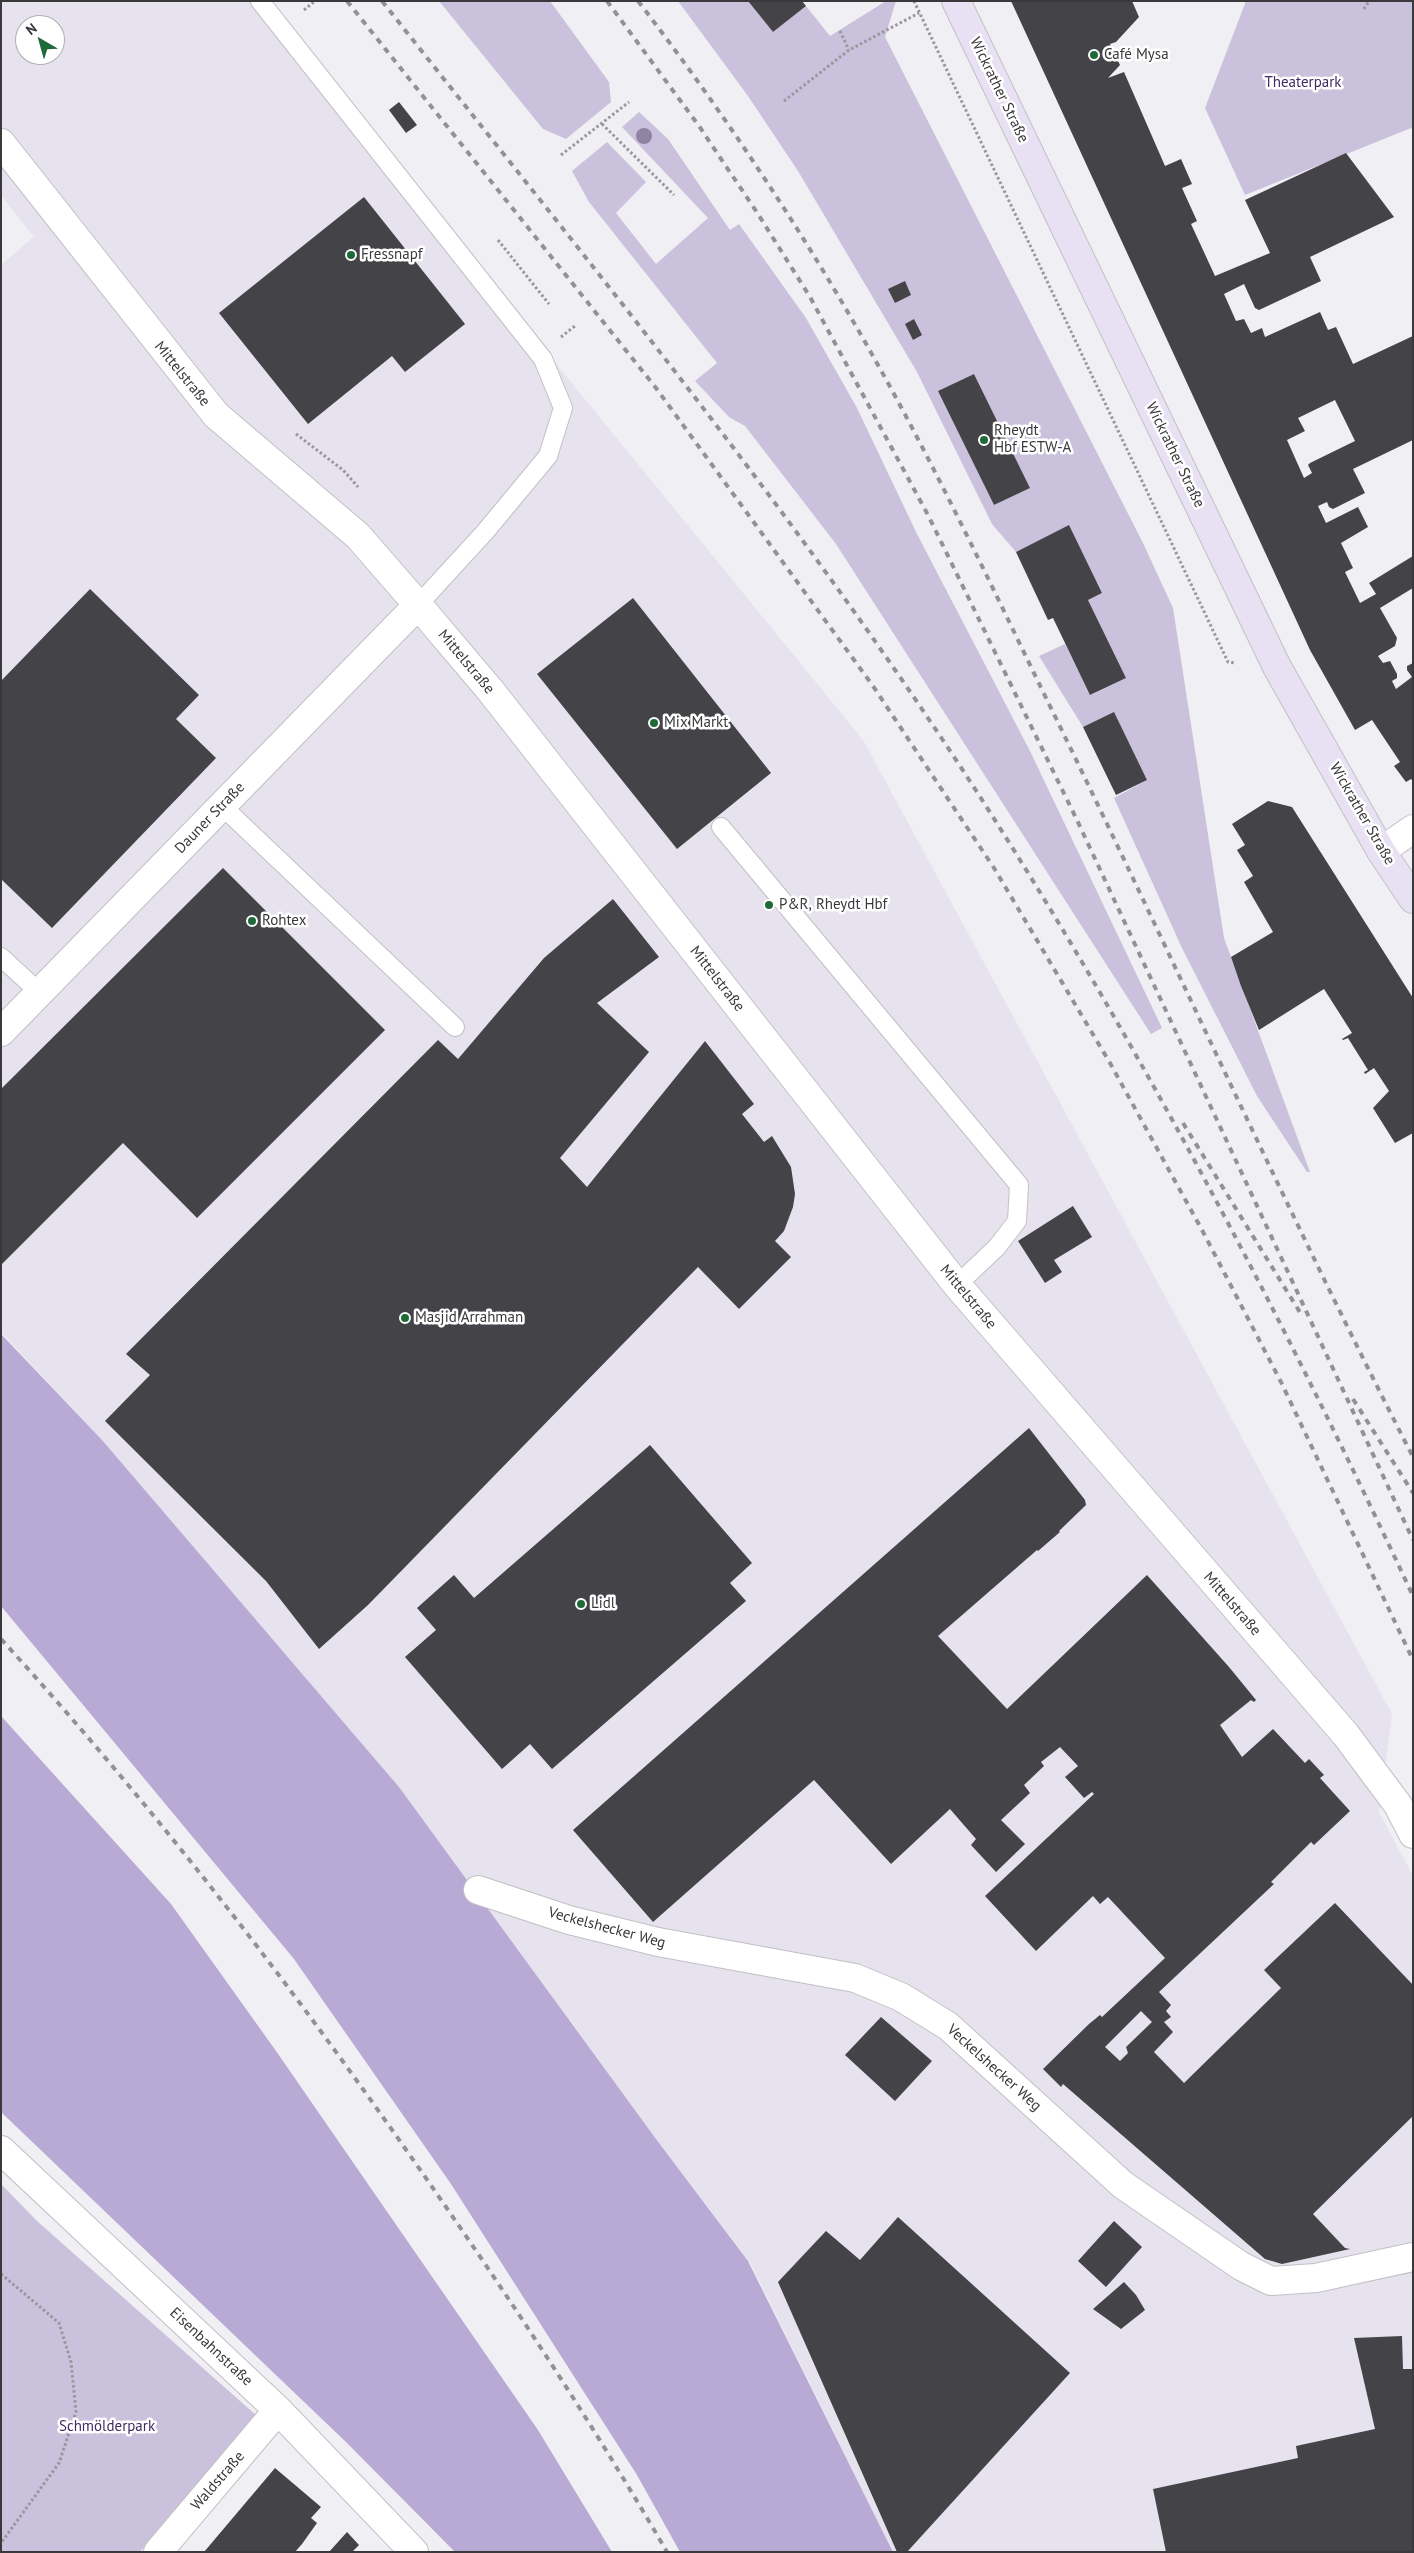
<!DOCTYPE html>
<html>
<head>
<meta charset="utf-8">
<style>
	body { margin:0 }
	#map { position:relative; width:1414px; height:2553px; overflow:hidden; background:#f0eff4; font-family:"PT Sans",sans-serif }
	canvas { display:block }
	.frame { position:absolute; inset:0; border:2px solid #39393b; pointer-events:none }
	.north { position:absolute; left:15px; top:15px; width:50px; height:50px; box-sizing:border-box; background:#fff; border:1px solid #b0b0b1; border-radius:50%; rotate:322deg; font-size:14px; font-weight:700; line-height:20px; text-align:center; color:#39393b }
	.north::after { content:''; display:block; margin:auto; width:18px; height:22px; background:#1f6a39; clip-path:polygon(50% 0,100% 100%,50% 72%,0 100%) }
</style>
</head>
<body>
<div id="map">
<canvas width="1414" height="2553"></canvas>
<div class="frame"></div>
<div class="north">N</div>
</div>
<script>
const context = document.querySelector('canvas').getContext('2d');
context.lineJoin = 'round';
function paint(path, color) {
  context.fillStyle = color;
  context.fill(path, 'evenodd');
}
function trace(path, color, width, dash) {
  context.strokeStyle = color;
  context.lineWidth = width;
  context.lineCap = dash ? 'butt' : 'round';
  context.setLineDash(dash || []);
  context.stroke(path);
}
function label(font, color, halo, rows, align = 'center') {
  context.font = font + ' "PT Sans",sans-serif';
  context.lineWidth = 5;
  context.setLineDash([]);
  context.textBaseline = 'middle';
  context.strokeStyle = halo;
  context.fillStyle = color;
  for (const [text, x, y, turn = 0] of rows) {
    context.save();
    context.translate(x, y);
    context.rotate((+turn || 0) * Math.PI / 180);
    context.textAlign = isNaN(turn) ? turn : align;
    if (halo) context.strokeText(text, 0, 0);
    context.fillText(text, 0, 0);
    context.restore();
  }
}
paint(new Path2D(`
	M1 1H260L863 740 1392 1714 1379 1812 1413 1876V2552H893L751 2264 656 2139 399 1787 102 1440 1 1332V265L34 237 1 195ZM25 25H55V55H25Z`), '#e6e2ee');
paint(new Path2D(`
	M439 1H550L609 82 611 102 566 139 543 129Z
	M678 1H748L773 32 806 6 830 36 886 1H896L885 37 1143 543 1173 608 1224 938 1310 1172H1307L1257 1096 1182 948 1114 798 1147 780 1114 713 1083 727 1039 656 1065 644 1091 695 1126 678 1088 600 1102 593 1069 526 1016 552 992 524 917 372 798 171 748 96ZM974 374 1030 488 994 505 939 391Z
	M1246 1H1413V130L1411 128 1245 195 1205 108Z
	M639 112 668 139 730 230 739 224 806 318 857 408 917 534 1030 751 1162 1028 1151 1034 836 544 745 426 729 417 695 381 717 363 589 202 572 171 607 142 646 182 616 213 656 264 708 218 622 127Z
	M1 2184 37 2221 257 2416 140 2552H1Z`), '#cac1dc');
paint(new Path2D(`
	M1 1334 102 1440 399 1787 656 2139 748 2261 893 2552H680L637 2475 451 2184 294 1959 1 1606Z
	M1 1716 171 1904 276 2051 538 2430 612 2552H455L346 2442 1 2112Z`), '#b9a9d5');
paint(new Path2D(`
	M748 1H802L806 6 773 32Z
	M1011 1H1132L1139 17 1116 42 1110 44 1120 65 1108 78 1124 72 1165 166 1181 159 1192 184 1182 188 1197 221 1191 224 1215 276 1270 253 1245 200 1346 153 1394 217 1310 257 1321 281 1259 310 1255 308 1244 284 1224 294 1236 321 1244 319 1251 333 1262 328 1265 337 1320 312 1328 330 1336 327 1353 364 1413 336V440L1353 469 1365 493 1333 509 1329 507 1327 502 1318 506 1326 523 1358 507 1368 527 1341 543 1353 568 1345 572 1360 603 1376 594 1369 583 1413 556V588L1380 608 1397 638 1395 646 1378 656 1383 663 1390 661 1397 674V678L1392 681 1396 689 1412 677 1407 670V666L1413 663V781L1411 779 1406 782 1394 766 1400 762 1372 720 1355 730 1310 650ZM1335 400 1355 441 1310 463 1308 465 1312 473 1304 478 1287 440 1305 431 1298 418Z
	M399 102 417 125 406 133 389 110Z
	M364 197 465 324 405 372 392 356 308 424 219 313Z
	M905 281 911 295 895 303 888 289Z
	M914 319 922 335 913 340 905 324Z
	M974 374 1030 488 994 505 938 391Z
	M1069 525 1102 593 1088 600 1126 678 1090 695 1053 618 1048 620 1016 552Z
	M90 589 199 695 176 719 216 758 52 928 1 879V681Z
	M633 598 771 773 677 849 537 674Z
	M1114 712 1147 780 1116 795 1083 727Z
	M1268 801 1292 807 1413 998V1133L1395 1143 1373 1108 1389 1091 1374 1068 1365 1074 1364 1072 1368 1070 1348 1038 1343 1040 1342 1039 1352 1033 1324 989 1259 1030 1241 986 1231 957 1273 932 1244 882 1253 876 1237 850 1245 845 1232 824Z
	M223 868 385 1030 197 1218 123 1143 1 1265V1089Z
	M613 899 659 957 597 1003 649 1052 560 1158 587 1187 705 1041 754 1104 742 1114 764 1142 772 1136 791 1167 795 1194 793 1207 784 1231 775 1241 791 1257 739 1309 698 1267 368 1605 319 1649 266 1581 105 1421 150 1375 126 1354 438 1040 458 1059 544 958Z
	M1073 1206 1092 1237 1054 1260 1062 1272 1045 1283 1018 1241Z
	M1029 1428 1085 1500 1086 1505 1059 1531 1060 1532 1038 1551 1037 1550 938 1636 1007 1709 1147 1575 1229 1667 1256 1700 1254 1702 1251 1700 1220 1725 1242 1757 1273 1729 1305 1763 1309 1759 1324 1775 1320 1778 1350 1811 1314 1845 1311 1842 1271 1882 1274 1884 1159 1992 1171 2005 1166 2011 1171 2017 1164 2022 1173 2032 1154 2052 1184 2083 1281 1988 1264 1970 1335 1903 1413 1985V2116L1313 2214 1345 2248 1350 2249 1282 2264 1265 2259 1063 2084 1061 2087 1043 2069 1089 2024 1100 2015 1102 2017 1165 1958 1108 1897 1100 1904 1093 1896 1036 1951 985 1896 1094 1794 1092 1792 1084 1798 1065 1777 1078 1766 1060 1747 1041 1762 1044 1766 1024 1785 1030 1793 1001 1820 1025 1844 996 1872 971 1845 976 1839 950 1809 891 1864 814 1780 653 1922 573 1830ZM1141 2011 1152 2022 1126 2047 1128 2053 1120 2061 1105 2047Z
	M650 1445 752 1563 730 1583 746 1601 552 1769 530 1744 502 1769 405 1657 436 1630 417 1608 454 1575 474 1598Z
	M881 2017 932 2061 895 2101 845 2055Z
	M898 2217 1070 2373 907 2552H897L778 2282 826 2231 860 2260Z
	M1114 2221 1142 2247 1106 2287 1078 2261Z
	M1124 2282 1136 2295 1145 2310 1121 2329 1093 2309Z
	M1402 2336 1403 2369H1413V2552H1166L1153 2489 1298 2458 1296 2446 1375 2429 1354 2338Z
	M275 2468 321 2507 311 2518 317 2523 302 2544 295 2552H204Z
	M347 2532 359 2545 352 2552H329Z`), '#444347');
const lane = new Path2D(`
	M260 1 543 359 563 408 548 456 485 532 418 605
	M222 806 455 1027
	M721 827 1019 1185 1017 1221 997 1247 957 1285
	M1 957 40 993`);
const street = new Path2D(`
	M1 143 216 415 358 536 418 605 490 690 957 1285 1346 1735 1398 1805 1413 1834
	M1381 851 1413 829
	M1 1032 418 605
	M478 1890 569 1920 658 1942 855 1978 901 1997 948 2026 1123 2185 1241 2266 1271 2281 1316 2278 1413 2257
	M1 2150 278 2410 414 2552
	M158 2552 278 2410`);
const secondary = new Path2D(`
	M956 1 1277 667 1381 851 1413 899`);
trace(lane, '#c2c0c5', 20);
trace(street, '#c2c0c5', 30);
trace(secondary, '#c2c0c5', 30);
trace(new Path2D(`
	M914 1 1228 662 1235 663
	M1364 9 1369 1
	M304 10 315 1
	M840 31 849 50
	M784 101 849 50 919 13
	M602 124 674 195
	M561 155 629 102
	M498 240 549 304
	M561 337 575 326
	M296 434 343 470 358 487
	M1 2274 59 2323 71 2362 76 2412 59 2463 1 2543`), '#98979b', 3, [2.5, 2.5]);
trace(lane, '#fff', 18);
trace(street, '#fff', 28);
trace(secondary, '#e8e1f4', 28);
trace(new Path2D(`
	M347 1 656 388 873 686 994 868 1110 1063 1202 1230 1281 1382 1413 1660
	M382 1C586 259 796 513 975 789 1141 1046 1283 1318 1413 1596
	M607 1 699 126 758 214 810 297 928 515 1076 818 1413 1540
	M638 1C731 122 815 250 888 383 945 487 996 595 1048 702 1171 953 1285 1208 1413 1457
	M1183 1123 1301 1314
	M1353 1399 1413 1493
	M1 1639C157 1810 298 1994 430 2184 513 2303 594 2426 667 2552`), '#929295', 4, [6, 6]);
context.fillStyle = '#9083a3';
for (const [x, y] of [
	[644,136]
]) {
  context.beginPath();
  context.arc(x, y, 8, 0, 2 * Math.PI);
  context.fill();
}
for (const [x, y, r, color] of [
	[1094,55,5,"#1f6a39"],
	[351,255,5,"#1f6a39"],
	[984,440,5,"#1f6a39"],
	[654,723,5,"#1f6a39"],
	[769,905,5,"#1f6a39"],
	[252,921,5,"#1f6a39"],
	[405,1318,5,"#1f6a39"],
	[581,1604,5,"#1f6a39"]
]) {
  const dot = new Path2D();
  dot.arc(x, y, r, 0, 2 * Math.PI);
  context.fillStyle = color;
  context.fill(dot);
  trace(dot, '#fff', 2);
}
label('15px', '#39393b', '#fff', [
	["Café Mysa",1104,55],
	["Fressnapf",361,255],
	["Rheydt",994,431],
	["Hbf ESTW-A",994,448],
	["Mix Markt",664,723],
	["P&R, Rheydt Hbf",779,905],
	["Rohtex",262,921],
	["Masjid Arrahman",415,1318],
	["Lidl",591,1604]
], 'left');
label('15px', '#412a61', '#fff', [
	["Theaterpark",1303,83],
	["Schmölderpark",107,2427]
]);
label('15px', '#39393b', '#fff', [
	["Wickrather Straße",999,90,64],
	["Mittelstraße",182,374,51],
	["Wickrather Straße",1175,455,64],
	["Mittelstraße",466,662,50],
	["Wickrather Straße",1362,814,60],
	["Dauner Straße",210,818,-46],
	["Mittelstraße",717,979,52],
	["Mittelstraße",968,1297,50],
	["Mittelstraße",1232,1604,49],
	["Veckelshecker Weg",607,1928,15],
	["Veckelshecker Weg",994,2068,42],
	["Eisenbahnstraße",211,2347,43],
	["Waldstraße",218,2481,-49]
]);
</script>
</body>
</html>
